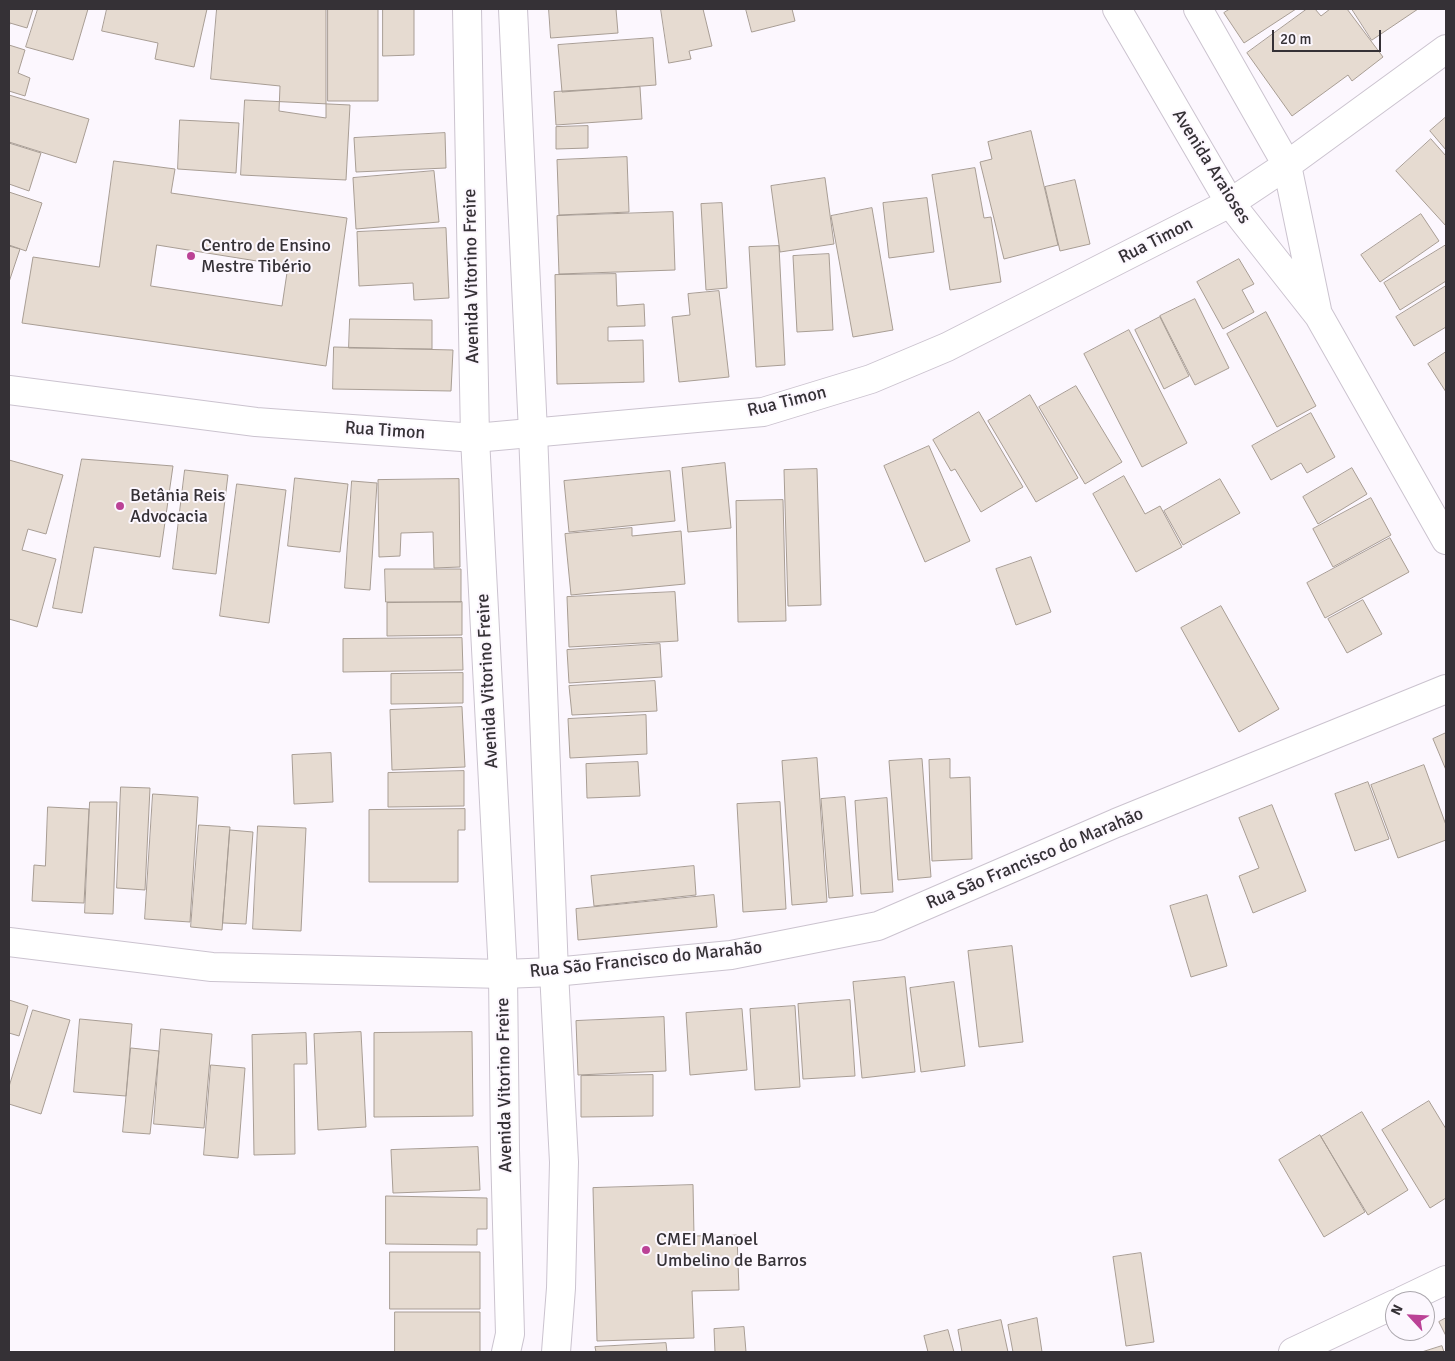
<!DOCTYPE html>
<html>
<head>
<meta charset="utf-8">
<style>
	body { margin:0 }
	#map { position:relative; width:1455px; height:1361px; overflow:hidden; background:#fcf7fe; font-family:Signika,sans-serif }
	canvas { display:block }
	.frame { position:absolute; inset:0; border:10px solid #353136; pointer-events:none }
	.north { position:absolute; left:1385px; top:1291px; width:50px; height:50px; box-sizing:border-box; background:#fcf7fe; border:1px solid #aca8ae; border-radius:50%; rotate:295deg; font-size:14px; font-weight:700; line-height:20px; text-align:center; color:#353136 }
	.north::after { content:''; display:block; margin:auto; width:18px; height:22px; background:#bb4296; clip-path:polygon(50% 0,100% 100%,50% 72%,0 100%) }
	.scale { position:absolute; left:1272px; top:30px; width:109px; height:22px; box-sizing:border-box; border:2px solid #353136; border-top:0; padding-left:6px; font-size:15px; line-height:18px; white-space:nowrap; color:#353136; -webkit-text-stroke:4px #fcf7fe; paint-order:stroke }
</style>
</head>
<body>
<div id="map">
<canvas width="1455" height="1361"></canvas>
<div class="frame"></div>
<div class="north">N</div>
<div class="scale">20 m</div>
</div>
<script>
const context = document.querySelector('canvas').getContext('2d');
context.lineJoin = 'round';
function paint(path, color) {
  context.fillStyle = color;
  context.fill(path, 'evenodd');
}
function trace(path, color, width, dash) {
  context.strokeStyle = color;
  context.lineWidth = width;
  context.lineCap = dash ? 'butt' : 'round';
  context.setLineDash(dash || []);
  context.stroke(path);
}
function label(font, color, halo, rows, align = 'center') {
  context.font = font + ' Signika,sans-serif';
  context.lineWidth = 4;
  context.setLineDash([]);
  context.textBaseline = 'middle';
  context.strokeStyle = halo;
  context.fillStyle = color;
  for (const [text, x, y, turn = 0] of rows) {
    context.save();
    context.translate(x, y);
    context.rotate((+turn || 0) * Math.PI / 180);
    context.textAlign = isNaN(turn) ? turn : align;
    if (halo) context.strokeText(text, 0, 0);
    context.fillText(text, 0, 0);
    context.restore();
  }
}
const building = new Path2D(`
	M9 9H33L27 28 10 23 9 28Z
	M38 9H88L73 60 26 47Z
	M107 9H207L194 67 155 59 158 43 102 31Z
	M217 9H326V118L279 111 280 86 211 79Z
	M328 9H378V101H328Z
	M383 9H414V55L383 56Z
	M549 9H616L618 33 551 38Z
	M661 9H703L712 46 689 51 691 59 669 63Z
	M746 9H792L795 21 752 32Z
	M1230 9H1296L1244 43 1224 13Z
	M1307 9H1315L1321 16 1330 9H1347L1383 57 1352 81 1348 75 1292 116 1247 53Z
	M1352 9H1418L1372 40Z
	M653 38 656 85 562 92 558 45Z
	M9 45 25 50 18 73 30 78 25 96 9 91Z
	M640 87 642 119 556 125 554 92Z
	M9 95 89 119 76 163 9 142Z
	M245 100 350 105 346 180 241 175Z
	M1446 117V150L1430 131Z
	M180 120 239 123 236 173 178 169Z
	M588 126V148L556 149V127Z
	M1031 131 1058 245 1004 259 980 162 992 159 988 142Z
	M445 133 446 168 356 172 354 138Z
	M1431 139 1446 156V226L1396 171Z
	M9 143 41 153 29 191 9 184Z
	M627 157 629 212 559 215 557 160Z
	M114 161 175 169 171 193 347 218 326 366 22 323 33 257 99 267ZM157 245 288 266 282 306 151 286Z
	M975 168 984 218 991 217 1001 282 950 290 932 175Z
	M434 171 439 222 356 229 353 178Z
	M825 178 834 244 780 252 771 186Z
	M1075 180 1090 244 1060 251 1045 187Z
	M9 192 42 203 26 251 9 245Z
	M927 198 934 252 889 258 883 203Z
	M722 203 727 288 706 290 701 204Z
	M872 208 893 330 853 337 831 216Z
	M673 212 675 270 559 274 557 216Z
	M1421 214 1439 241 1380 282 1361 255Z
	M446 228 449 298 414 300 413 283 359 286 357 232Z
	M1446 245V281L1400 310 1384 283Z
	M9 246 20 249 9 282Z
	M779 246 785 365 756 367 749 247Z
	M829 254 833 330 797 332 793 256Z
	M1239 259 1254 284 1242 290 1254 312 1223 329 1197 282Z
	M616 274 617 306 644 304 645 326 608 327V341L643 340 644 382 557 384 555 275Z
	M1446 286V327L1414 346 1396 317Z
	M719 291 729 377 679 382 672 317 690 315 688 294Z
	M1195 299 1229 368 1195 385 1160 316Z
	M1266 312 1316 406 1277 427 1227 334Z
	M1160 317 1189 376 1164 389 1135 330Z
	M350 319 432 320V349L349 348Z
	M1129 330 1187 443 1142 467 1084 354Z
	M334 347 453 350 451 391 333 389Z
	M1446 352V392L1428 364Z
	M1076 386 1122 462 1085 484 1039 407Z
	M1030 395 1078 478 1036 502 988 421Z
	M979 412 1023 487 981 512 955 469 951 471 933 440Z
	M1311 413 1335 457 1307 473 1301 463 1271 480 1252 446Z
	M929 446 970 541 925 562 884 466Z
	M82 459 173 466 160 557 94 547 82 613 53 608Z
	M9 460 63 475 46 534 28 529 22 550 56 559 37 627 9 619Z
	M725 463 731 528 688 532 682 468Z
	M1352 468 1367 494 1318 524 1303 497Z
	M817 469 821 605 788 606 784 470Z
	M185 470 228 475 216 574 173 569Z
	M670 471 675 521 569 532 564 481Z
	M1124 476 1145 514 1160 506 1182 547 1136 572 1093 494Z
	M295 478 348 484 340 552 288 546Z
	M459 479 460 567 434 568 433 532 401 533 400 556 379 557 378 480Z
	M1220 479 1240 513 1183 545 1164 511Z
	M352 481 377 483 370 590 345 588Z
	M237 484 286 490 269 623 220 616Z
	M1371 498 1391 535 1333 567 1313 529Z
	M783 500 786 621 738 622 736 501Z
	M632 528V536L681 531 685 584 571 595 565 534Z
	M1390 538 1409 572 1325 618 1307 583Z
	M1031 557 1051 612 1016 625 996 569Z
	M385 569H461V602H386Z
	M675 592 678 641 569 647 567 597Z
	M1363 600 1382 634 1347 653 1328 619Z
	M462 602V635L387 636V603Z
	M1221 606 1279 709 1239 732 1181 628Z
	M462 638 463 670 343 672V639Z
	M660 644 662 677 569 683 567 650Z
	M463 673V703L391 704V674Z
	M655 681 657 711 572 715 569 686Z
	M462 707 465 767 392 770 390 710Z
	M646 715 647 754 570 758 568 719Z
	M1446 733V770L1433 739Z
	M331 753 333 802 294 804 292 755Z
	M817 758 827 902 792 905 782 761Z
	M922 759 931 877 898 880 889 761Z
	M950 759V778L970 777 972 859 932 861 929 760Z
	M638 762 640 796 587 798 586 764Z
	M1424 765 1446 825V840L1398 858 1371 785Z
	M464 771V806L388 807V773Z
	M1368 782 1389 839 1355 851 1335 794Z
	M121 787 150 788 145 890 117 888Z
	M153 794 198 797 190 922 145 919Z
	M845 797 853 896 829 898 821 799Z
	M887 798 893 892 861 894 855 801Z
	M90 802H117L113 914 85 913Z
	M780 802 786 909 743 912 737 804Z
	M1272 805 1306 891 1253 913 1239 876 1259 868 1239 818Z
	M48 807 89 809 84 903 32 901 34 865 45 866Z
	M465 809V830H458V882H369V810Z
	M199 825 230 827 222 930 191 927Z
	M258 826 306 828 301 931 253 929Z
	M230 830 253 832 246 924 223 923Z
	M694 866 696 895 594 906 591 876Z
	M714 895 717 927 578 940 576 909Z
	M1207 895 1227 966 1191 977 1170 906Z
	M1012 946 1023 1042 979 1047 968 951Z
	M905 977 915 1072 862 1078 853 982Z
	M954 982 965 1066 921 1072 910 988Z
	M9 1000 28 1006 19 1036 9 1033Z
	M850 1000 855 1076 803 1079 798 1004Z
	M795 1006 800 1087 755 1090 750 1009Z
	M742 1009 747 1070 690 1075 686 1013Z
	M33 1010 70 1020 41 1114 9 1104V1087Z
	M664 1017 666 1071 578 1075 576 1021Z
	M80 1019 132 1024 126 1096 74 1092Z
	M161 1029 212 1034 204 1128 154 1124Z
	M361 1032 366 1127 318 1130 314 1034Z
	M472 1032 473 1116 374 1117V1033Z
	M306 1033 307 1064H294L295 1154 254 1155 252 1035Z
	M131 1048 159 1051 150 1134 123 1132Z
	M211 1065 245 1068 238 1158 204 1155Z
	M653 1075V1116L581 1117V1076Z
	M1429 1101 1446 1129V1198L1430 1208 1382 1130Z
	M1362 1112 1408 1190 1368 1215 1321 1137Z
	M1320 1135 1365 1212 1324 1237 1279 1160Z
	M478 1147 480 1190 393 1193 391 1150Z
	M693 1185 694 1236 737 1235 739 1290 692 1291 694 1338 597 1341 593 1188Z
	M386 1196 487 1198V1229H477V1245L386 1244Z
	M390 1252H480V1309H390Z
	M1141 1253 1154 1342 1126 1346 1113 1257Z
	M395 1312H480V1352H395Z
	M1037 1318 1042 1352H1013L1008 1325Z
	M1446 1318V1336L1439 1322Z
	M1001 1320 1008 1352H962L958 1330Z
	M744 1327 746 1352H715L714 1329Z
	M948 1330 954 1352H928L924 1336Z
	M666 1343 667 1352H596L595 1347Z
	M1442 1346 1444 1352H1422Z`);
paint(building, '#e6dbd1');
trace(building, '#a89d94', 1);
const street = new Path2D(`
	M1117 9 1230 203 1319 316 1446 540
	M1198 9 1287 165 1317 310
	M9 390 256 422 475 438 763 412 871 379 947 347 1230 203 1287 165 1446 49
	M9 942 212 967 503 974 554 972 731 955 878 926 1116 823 1446 689
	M1402 1301 1446 1280
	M1293 1352 1395 1304`);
const secondary = new Path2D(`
	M467 9 475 438 503 974 505 1150 510 1334 506 1352
	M513 9 533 432 554 972 564 1162 561 1288 556 1352`);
trace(street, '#cbc3cf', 30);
trace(secondary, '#cbc3cf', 30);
trace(street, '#fff', 28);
trace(secondary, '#fff', 28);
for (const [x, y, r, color] of [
	[191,256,5,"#bb4296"],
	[120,506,5,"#bb4296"],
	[646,1250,5,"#bb4296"]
]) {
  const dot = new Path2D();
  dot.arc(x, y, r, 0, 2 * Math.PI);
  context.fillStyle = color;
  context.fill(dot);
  trace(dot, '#fcf7fe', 2);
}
label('18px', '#353136', '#fcf7fe', [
	["Avenida Araioses",1211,167,58],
	["Rua Timon",1156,241,-27],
	["Avenida Vitorino Freire",472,276,-91],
	["Rua Timon",787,402,-14],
	["Rua Timon",385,431,4],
	["Avenida Vitorino Freire",488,681,-93],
	["Rua São Francisco do Marahão",1035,859,-23],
	["Rua São Francisco do Marahão",646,960,-6],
	["Avenida Vitorino Freire",505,1085,-91]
]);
label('18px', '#353136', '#fcf7fe', [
	["Centro de Ensino",201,246],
	["Mestre Tibério",201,267],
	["Betânia Reis",130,496],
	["Advocacia",130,517],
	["CMEI Manoel",656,1240],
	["Umbelino de Barros",656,1261]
], 'left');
</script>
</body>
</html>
